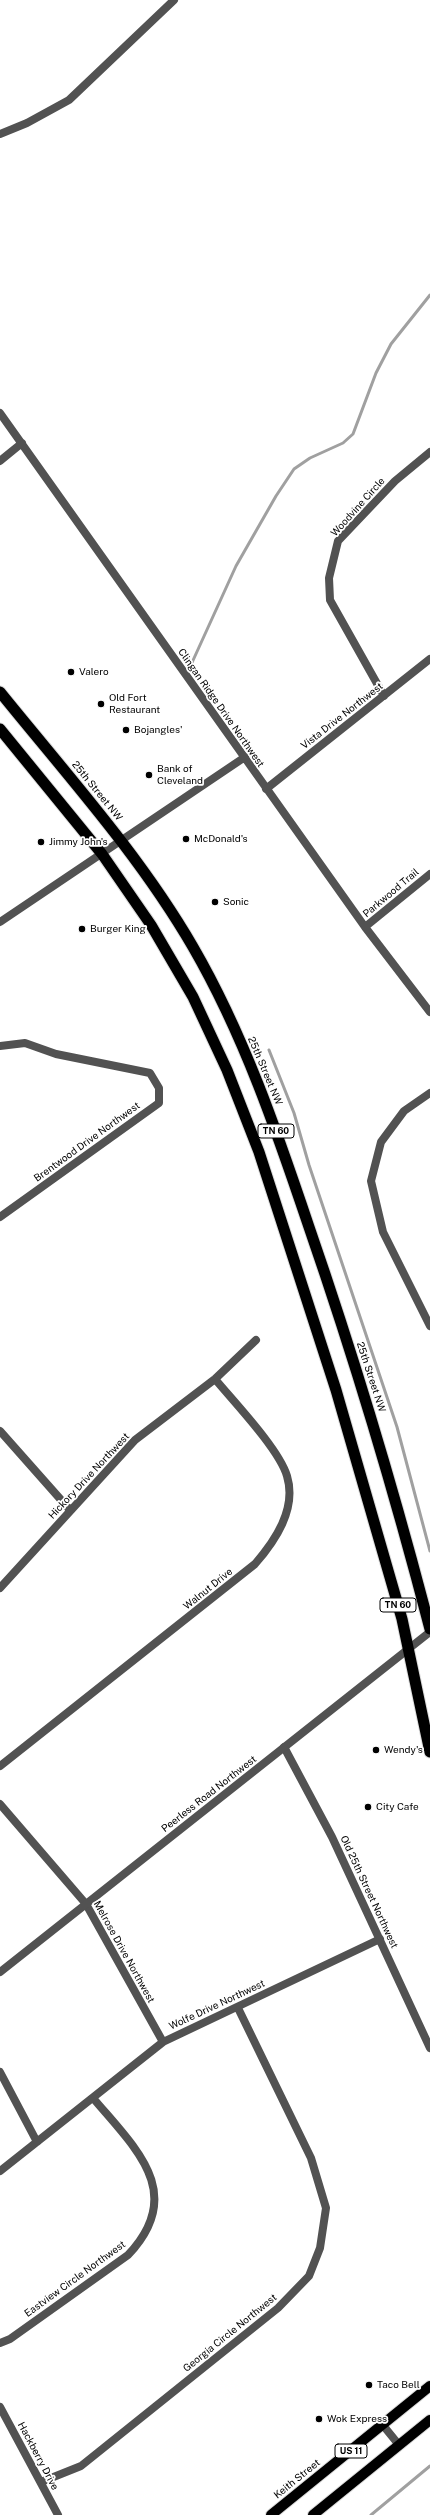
<!DOCTYPE html>
<html>
<head>
<meta charset="utf-8">
<style>
	body { margin:0 }
	canvas { display:block; background:#fff }
</style>
</head>
<body>
<canvas width="430" height="2515"></canvas>
<script>
const context = document.querySelector('canvas').getContext('2d');
context.lineJoin = 'round';
function trace(path, color, width, dash) {
  context.strokeStyle = color;
  context.lineWidth = width;
  context.lineCap = dash ? 'butt' : 'round';
  context.setLineDash(dash || []);
  context.stroke(path);
}
function label(font, color, halo, rows, align = 'center') {
  context.font = font + ' "Public Sans",sans-serif';
  context.lineWidth = 3.5;
  context.setLineDash([]);
  context.textBaseline = 'middle';
  context.strokeStyle = halo;
  context.fillStyle = color;
  for (const [text, x, y, turn = 0] of rows) {
    context.save();
    context.translate(x, y);
    context.rotate((+turn || 0) * Math.PI / 180);
    context.textAlign = isNaN(turn) ? turn : align;
    if (halo) context.strokeText(text, 0, 0);
    context.fillText(text, 0, 0);
    context.restore();
  }
}
trace(new Path2D(`
	M190 667 236 566 276 496 294 469 310 458 343 443 353 434 376 373 391 344 430 295
	M269 1050 294 1113 309 1165 397 1427 430 1551
	M371 2515 430 2466`), '#a0a0a0', 3);
const primary = new Path2D(`
	M271 2515 430 2386
	M313 2515 430 2420`);
const trunk = new Path2D(`
	M0 692C67 775 139 854 193 947 244 1035 277 1132 309 1227 355 1360 395 1494 430 1629
	M0 729 102 854 151 925 193 997 227 1070 259 1152 336 1390 402 1619 430 1752`);
trace(primary, '#dbdbdb', 12);
trace(trunk, '#dbdbdb', 13);
trace(new Path2D(`
	M0 134 27 123 69 100 174 0
	M0 413 365 927 430 1012
	M0 461 22 443
	M384 696 330 600 329 578 338 541 395 481 430 452
	M266 789 430 659
	M0 922 245 757
	M365 927 430 874
	M0 1046 25 1043 56 1054 150 1073 159 1088V1103L0 1217
	M430 1093 404 1111 381 1142 371 1181 383 1232 430 1326
	M0 1431 70 1510
	M0 1588 135 1440 215 1379 256 1340
	M284 1747 332 1837 430 2048
	M0 1766 255 1564C275 1541 297 1509 287 1476 279 1449 234 1402 215 1379
	M0 1804 86 1904 163 2042
	M0 2072 37 2142
	M0 2171 163 2042 380 1939
	M0 2343 10 2339 128 2255C187 2193 135 2148 93 2098
	M0 2407 58 2515
	M382 2424 399 2445
	M41 2482 81 2466 278 2308 309 2276 320 2248 326 2208 311 2158 238 2008`), '#525252', 8);
trace(new Path2D(`
	M0 1972 430 1632`), '#525252', 8);
trace(primary, '#000', 10);
trace(trunk, '#000', 11);
for (const [x, y, r, color] of [
	[71,672,4,"#000"],
	[101,704,4,"#000"],
	[126,730,4,"#000"],
	[149,775,4,"#000"],
	[186,839,4,"#000"],
	[41,842,4,"#000"],
	[215,902,4,"#000"],
	[82,929,4,"#000"],
	[376,1750,4,"#000"],
	[368,1807,4,"#000"],
	[369,2385,4,"#000"],
	[319,2419,4,"#000"]
]) {
  const dot = new Path2D();
  dot.arc(x, y, r, 0, 2 * Math.PI);
  context.fillStyle = color;
  context.fill(dot);
  trace(dot, '#fff', 1.5);
}
for (const [x, y, w] of [
	[276,1131,36],
	[398,1605,36],
	[351,2451,32]
]) {
  const box = new Path2D();
  box.roundRect(x - w / 2, y - 7, w, 14, 3);
  context.fillStyle = '#fff';
  context.fill(box);
  trace(box, '#000', 1);
}
label('bold 9px', '#000', null, [
	["TN 60",276,1131],
	["TN 60",398,1605],
	["US 11",351,2451]
]);
label('10px', '#000', '#fff', [
	["Woodvine Circle",358,507,-48],
	["Clingan Ridge Drive Northwest",221,708,55],
	["Vista Drive Northwest",342,716,-38],
	["25th Street NW",97,791,51],
	["Parkwood Trail",391,893,-40],
	["25th Street NW",265,1071,67],
	["Brentwood Drive Northwest",87,1142,-36],
	["25th Street NW",371,1377,72],
	["Hickory Drive Northwest",89,1476,-47],
	["Walnut Drive",208,1589,-39],
	["Peerless Road Northwest",209,1794,-38],
	["Old 25th Street Northwest",369,1892,65],
	["Melrose Drive Northwest",124,1952,61],
	["Wolfe Drive Northwest",217,2005,-25],
	["Eastview Circle Northwest",75,2279,-36],
	["Georgia Circle Northwest",230,2333,-39],
	["Hackberry Drive",38,2456,62],
	["Keith Street",297,2479,-39]
]);
label('10px', '#000', '#fff', [
	["Valero",79,672],
	["Old Fort",109,698],
	["Restaurant",109,710],
	["Bojangles'",134,730],
	["Bank of",157,769],
	["Cleveland",157,781],
	["McDonald's",194,839],
	["Jimmy John's",49,842],
	["Sonic",223,902],
	["Burger King",90,929],
	["Wendy's",384,1750],
	["City Cafe",376,1807],
	["Taco Bell",377,2385],
	["Wok Express",327,2419]
], 'left');
</script>
</body>
</html>
